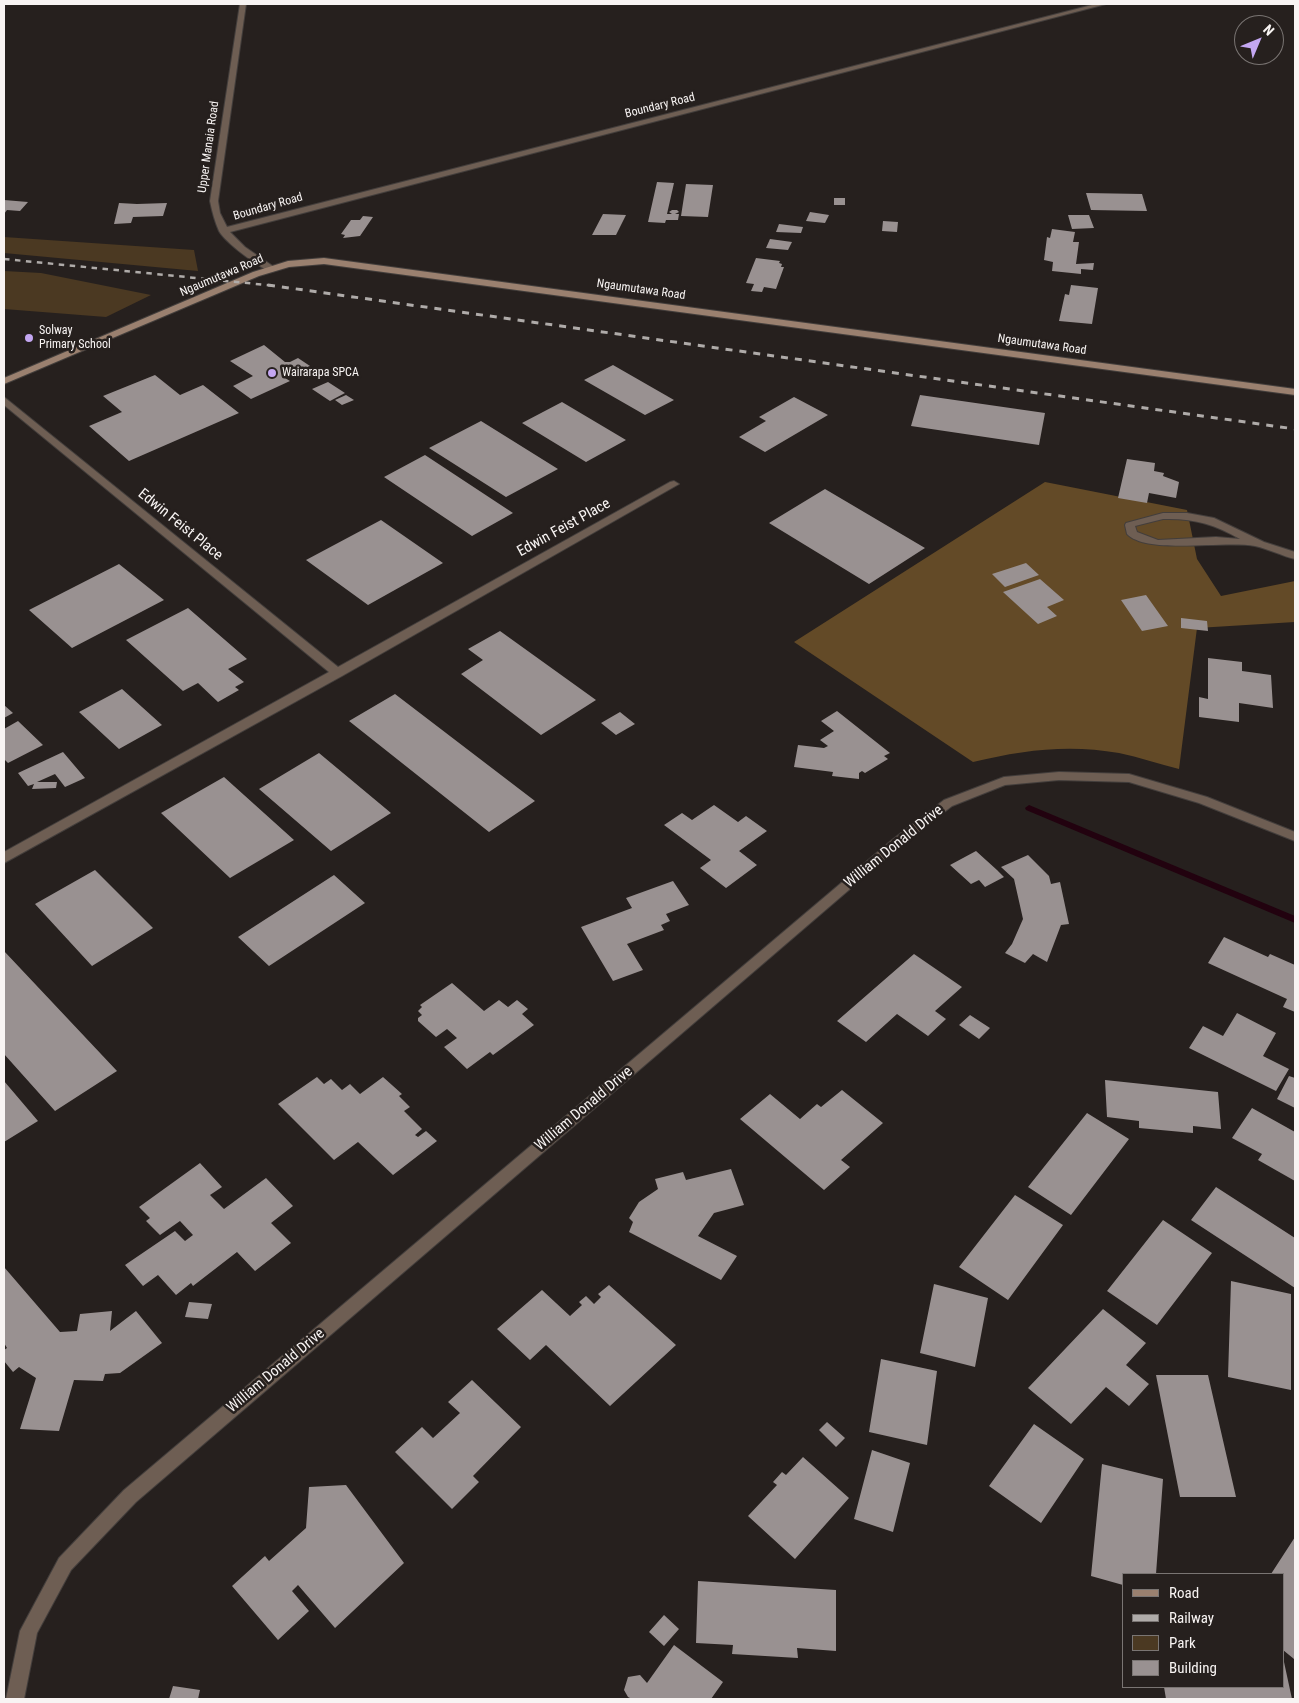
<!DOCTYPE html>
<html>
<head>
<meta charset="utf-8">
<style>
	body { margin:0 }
	#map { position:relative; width:1299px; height:1703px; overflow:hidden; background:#26201e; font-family:"Roboto Condensed",sans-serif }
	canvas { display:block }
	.frame { position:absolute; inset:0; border:5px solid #f8f4f3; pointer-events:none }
	.legend { position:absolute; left:1122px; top:1573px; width:162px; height:115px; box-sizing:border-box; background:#26201e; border:1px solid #7a7573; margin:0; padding:6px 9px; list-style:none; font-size:15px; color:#f8f4f3 }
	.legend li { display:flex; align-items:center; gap:10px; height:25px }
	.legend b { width:25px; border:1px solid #7a7573 }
	.north { position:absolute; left:1234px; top:15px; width:50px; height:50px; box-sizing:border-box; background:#26201e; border:1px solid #7a7573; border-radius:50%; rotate:45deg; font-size:14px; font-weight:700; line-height:20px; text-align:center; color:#f8f4f3 }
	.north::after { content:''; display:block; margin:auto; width:18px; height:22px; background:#c4a7f2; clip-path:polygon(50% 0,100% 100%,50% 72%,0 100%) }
</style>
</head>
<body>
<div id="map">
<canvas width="1299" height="1703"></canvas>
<div class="frame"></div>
<ul class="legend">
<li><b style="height:6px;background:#9a806f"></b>Road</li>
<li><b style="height:6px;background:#afaba9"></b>Railway</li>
<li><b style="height:14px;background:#4b3922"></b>Park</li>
<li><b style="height:14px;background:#999191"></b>Building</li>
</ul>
<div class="north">N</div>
</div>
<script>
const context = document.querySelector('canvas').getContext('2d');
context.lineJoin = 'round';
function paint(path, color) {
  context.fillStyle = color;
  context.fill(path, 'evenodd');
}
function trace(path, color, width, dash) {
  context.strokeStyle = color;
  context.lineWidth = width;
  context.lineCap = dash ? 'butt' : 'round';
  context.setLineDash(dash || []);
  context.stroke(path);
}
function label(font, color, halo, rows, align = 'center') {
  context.font = font + ' "Roboto Condensed",sans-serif';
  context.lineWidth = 5;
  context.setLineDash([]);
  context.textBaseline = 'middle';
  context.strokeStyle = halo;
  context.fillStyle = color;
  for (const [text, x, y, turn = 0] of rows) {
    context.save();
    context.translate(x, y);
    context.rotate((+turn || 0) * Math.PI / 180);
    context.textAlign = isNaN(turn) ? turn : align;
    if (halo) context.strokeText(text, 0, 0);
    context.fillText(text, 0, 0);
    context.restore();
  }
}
paint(new Path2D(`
	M4 237 194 250 198 271 4 253Z
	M4 271 41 273 151 295 106 317 4 309Z`), '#4b3922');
paint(new Path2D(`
	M1045 482 1187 510 1197 559 1221 596 1295 581V622L1197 628 1179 769C1159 764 1139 757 1119 753 1069 744 1022 750 973 762L794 642Z`), '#634a27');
paint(new Path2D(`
	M1029 805 1295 916V923L1026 810 1025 808Z`), '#22020f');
paint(new Path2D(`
	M657 182 674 183 667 214H672L669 212 672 210H677L679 212 675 214H679L678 220H666L665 223 648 222Z
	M686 184 713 185 708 217 681 216Z
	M1086 193 1142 194 1147 211 1091 210Z
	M834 198H845V205H834Z
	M4 200 28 202 20 211 7 210 4 214Z
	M119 203 137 204 167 203 163 216 133 217 131 223 114 224Z
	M810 212 829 215 825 223 806 221Z
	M603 214 626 215 616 235H592Z
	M1068 215H1089L1094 228 1072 229Z
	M363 216 373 217 360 236 343 238 345 235 341 234 351 220H360Z
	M883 221 898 222 897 232 882 231Z
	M779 224 803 227 801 233 776 232Z
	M1052 229 1075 232 1073 242H1079L1076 264 1094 263 1093 270 1081 269V274L1052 271 1053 262 1044 260 1047 237 1050 238Z
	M770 239 792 242 788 250 766 248Z
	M756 258 780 261 779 263 782 264 781 267H784L776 289 764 287 762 292 751 291 754 284 746 283Z
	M1071 285 1098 288 1092 324 1059 321 1065 294 1069 295Z
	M264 345 285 362H290L298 358 310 366 285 378 290 381 251 399 233 386 253 376 230 361Z
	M613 365 674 400 645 415 584 380Z
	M155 375 180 395 203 385 239 413 129 461 89 426 122 412 103 396Z
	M328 382 345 393 330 401 312 389Z
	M346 395 354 400 342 405 335 400Z
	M920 395 1045 413 1039 445 911 426Z
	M794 397 828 415 765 452 739 437 766 421 759 417Z
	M562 402 626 440 586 462 522 423Z
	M481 421 558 469 506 497 429 448Z
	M425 455 513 513 472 536 384 477Z
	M1127 459 1155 463 1154 471 1164 473 1163 476 1179 482 1176 498 1149 493 1147 503 1118 498Z
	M825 489 925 548 869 584 769 523Z
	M381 520 443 563 368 605 306 560Z
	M1026 563 1039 575 1005 587 992 574Z
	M119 564 164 600 72 648 29 610Z
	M1040 579 1064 600 1047 607 1057 616 1038 624 1003 592Z
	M1146 595 1168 626 1142 631 1121 600Z
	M188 608 247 659 228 669 244 682 235 687 239 690 218 702 198 683 183 691 126 640Z
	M1181 618 1207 621 1208 631 1181 628Z
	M500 631 596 700 541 735 461 674 483 660 468 649Z
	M1208 658 1242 662V671L1271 675 1273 708 1239 703V722L1199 717V697L1208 699Z
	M122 689 162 725 119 749 79 712Z
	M395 694 535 801 489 832 349 721Z
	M4 705 13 713 4 718Z
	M837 711 890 753 884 756 888 759 865 773 862 771 859 773V779L832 776 833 772 794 767 798 745 824 748 828 746 820 740 834 731 821 721Z
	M620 712 635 724 616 735 601 723Z
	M18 721 43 745 8 763 4 759V729Z
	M63 752 85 778 65 787 55 774 37 782H57L56 788 32 789 34 784 28 786 18 773Z
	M319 753 391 813 331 851 259 789Z
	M224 777 294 840 230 878 161 813Z
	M714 805 738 822 746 816 767 831 739 851 757 865 726 888 700 868 711 860 664 825 682 813 692 820Z
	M976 851 997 870 1004 877 985 887 979 880 971 884 950 865Z
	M1028 855 1049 876 1051 884 1060 882 1069 924 1061 925 1047 962 1033 954 1025 963 1005 953 1012 944 1023 919 1014 879 1001 867Z
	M95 870 153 928 92 966 35 904Z
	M334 875 365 903 269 966 238 937Z
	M673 881 689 905 666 914 670 921 661 925 664 930 627 944 643 970 613 981 581 927 632 908 626 898Z
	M1224 937 1268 957 1270 954 1295 965V1012L1283 1007 1287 999 1208 963Z
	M4 951 117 1071 55 1111 4 1054Z
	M914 954 962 987 935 1011 946 1019 928 1036 897 1014 866 1042 837 1021Z
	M452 983 484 1011 499 1000 508 1007 517 1000 528 1009 522 1014 534 1025 493 1055 490 1052 467 1069 444 1047 457 1038 447 1029 436 1037 418 1021V1018L422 1015 418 1011 422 1007 420 1005Z
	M1237 1013 1276 1033 1263 1056 1289 1069 1276 1091 1189 1048 1203 1026 1223 1036Z
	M970 1015 990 1028 979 1039 959 1025Z
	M1289 1076 1295 1078V1108L1277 1099Z
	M317 1077 324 1084 331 1079 342 1090 350 1084 360 1094 383 1077 402 1094 399 1096 410 1107 404 1111 422 1129 415 1135 418 1137 426 1131 437 1141 393 1175 358 1142 334 1160 278 1104Z
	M1105 1080 1218 1092 1221 1129 1193 1126V1133L1139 1128V1121L1107 1117Z
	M4 1081 38 1121 4 1142Z
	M842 1090 883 1123 841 1160 850 1167 824 1190 740 1119 770 1094 800 1119 817 1104 821 1107Z
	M1252 1108 1295 1132V1181L1258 1160 1262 1154 1232 1138Z
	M1087 1113 1129 1139 1071 1215 1028 1187Z
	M200 1163 222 1187 210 1195 224 1209 266 1178 293 1206 271 1223 291 1243 255 1271 237 1252 193 1286 191 1283 176 1295 158 1275 143 1286 125 1265 175 1231 185 1241 193 1235 180 1221 160 1235 146 1221 150 1218 139 1207Z
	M731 1169 744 1205 714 1213 698 1236 737 1256 721 1280 629 1232 633 1222 629 1218 639 1202 658 1189 655 1179 683 1172 686 1180Z
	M1216 1187 1295 1238V1288L1191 1220Z
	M1015 1195 1063 1225 1008 1300 959 1267Z
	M1163 1220 1212 1253 1157 1325 1107 1291Z
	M4 1267 60 1332 77 1331 80 1314 112 1311 110 1331 136 1311 162 1343 120 1373 105 1374 103 1381 74 1380 59 1431 20 1429 36 1378 19 1367 13 1372 4 1361V1350L7 1348 4 1343Z
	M1231 1281 1291 1294V1390L1228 1377Z
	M934 1284 988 1298 975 1367 920 1353Z
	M609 1285 676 1345 610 1406 546 1345 530 1360 497 1329 542 1290 570 1316 582 1305 579 1302 586 1296 594 1304 601 1297 598 1294Z
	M189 1302 212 1304 208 1319 185 1317Z
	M1103 1309 1146 1343 1126 1365 1149 1384 1129 1406 1106 1387 1071 1424 1028 1388Z
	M881 1359 937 1371 927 1445 869 1432Z
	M1156 1375H1208L1236 1497H1180Z
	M472 1380 521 1427 473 1476 479 1482 452 1509 395 1452 422 1427 433 1438 460 1413 448 1402Z
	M827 1422 845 1438 836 1447 819 1430Z
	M1034 1424 1084 1459 1041 1523 989 1486Z
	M872 1450 910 1463 893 1532 854 1519Z
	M803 1457 849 1498 795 1559 748 1516 777 1485 773 1482 782 1472 786 1475Z
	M1102 1464 1163 1479 1156 1574H1123V1585L1091 1576Z
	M346 1485 404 1563 335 1628 298 1585 292 1591 309 1611 278 1640 232 1586 265 1556 269 1561 306 1528 309 1487Z
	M1295 1537V1658L1294 1659 1283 1650V1574H1271Z
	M698 1581 836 1590V1651L797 1648 798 1658 732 1654 733 1645 696 1643Z
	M664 1615 679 1629 664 1646 649 1632Z
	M674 1645 723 1682 711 1699H632L628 1697 624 1690 628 1677 640 1675 647 1683Z
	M1284 1662 1292 1699H1166L1164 1687H1283Z
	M173 1686 200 1690 198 1699H169Z`), '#999191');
const street = new Path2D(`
	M240 4H246L218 201 220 213 227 227 1096 4H1106L230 232 245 247 274 267V271L271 272C258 267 225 242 219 231 215 222 212 211 210 201Z
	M4 397 338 667 670 482 674 481 679 484 342 676 4 863V852L329 672 4 405Z
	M1163 513H1187L1214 518 1264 542 1295 552V559C1282 556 1269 549 1255 546 1223 540 1147 555 1127 534L1125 525 1126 523ZM1163 519C1193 518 1214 524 1240 539L1216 537 1158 540 1137 532 1135 526Z
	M1059 772 1129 774 1207 797 1295 832V841L1199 803 1129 782 1059 780 1005 785 952 806 900 846 136 1502 71 1570 37 1633 24 1699H6L20 1631 59 1558 124 1490 892 840 944 800 1004 777Z`);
const secondary = new Path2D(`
	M324 258 1295 389V395L324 264 289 267 259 276 4 384V378L253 272 288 261Z`);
trace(street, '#433e3c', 2);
trace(secondary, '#433e3c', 2);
paint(street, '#6e5e53');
paint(secondary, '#9a806f');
trace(new Path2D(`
	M4 259 277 286`), '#afaba9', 2.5, [5.5, 5.5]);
trace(new Path2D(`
	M268 285 1295 429`), '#afaba9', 3, [7, 7]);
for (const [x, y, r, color] of [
	[29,338,5,"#c4a7f2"],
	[272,373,5,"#c4a7f2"]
]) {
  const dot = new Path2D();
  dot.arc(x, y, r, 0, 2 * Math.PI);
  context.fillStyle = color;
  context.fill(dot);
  trace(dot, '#26201e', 2);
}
label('12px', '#f8f4f3', '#26201e', [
	["Boundary Road",660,106,-14],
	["Upper Manaia Road",209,147,-82],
	["Boundary Road",268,207,-16],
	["Ngaumutawa Road",222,276,-23],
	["Ngaumutawa Road",641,290,8],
	["Ngaumutawa Road",1042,345,8]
]);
label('12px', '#f8f4f3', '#26201e', [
	["Solway",39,331],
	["Primary School",39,345],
	["Wairarapa SPCA",282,373]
], 'left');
label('15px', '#f8f4f3', '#26201e', [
	["Edwin Feist Place",180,525,39],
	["Edwin Feist Place",564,528,-29],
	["William Donald Drive",894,847,-39],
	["William Donald Drive",584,1109,-40],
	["William Donald Drive",276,1371,-40]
]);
</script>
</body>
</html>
